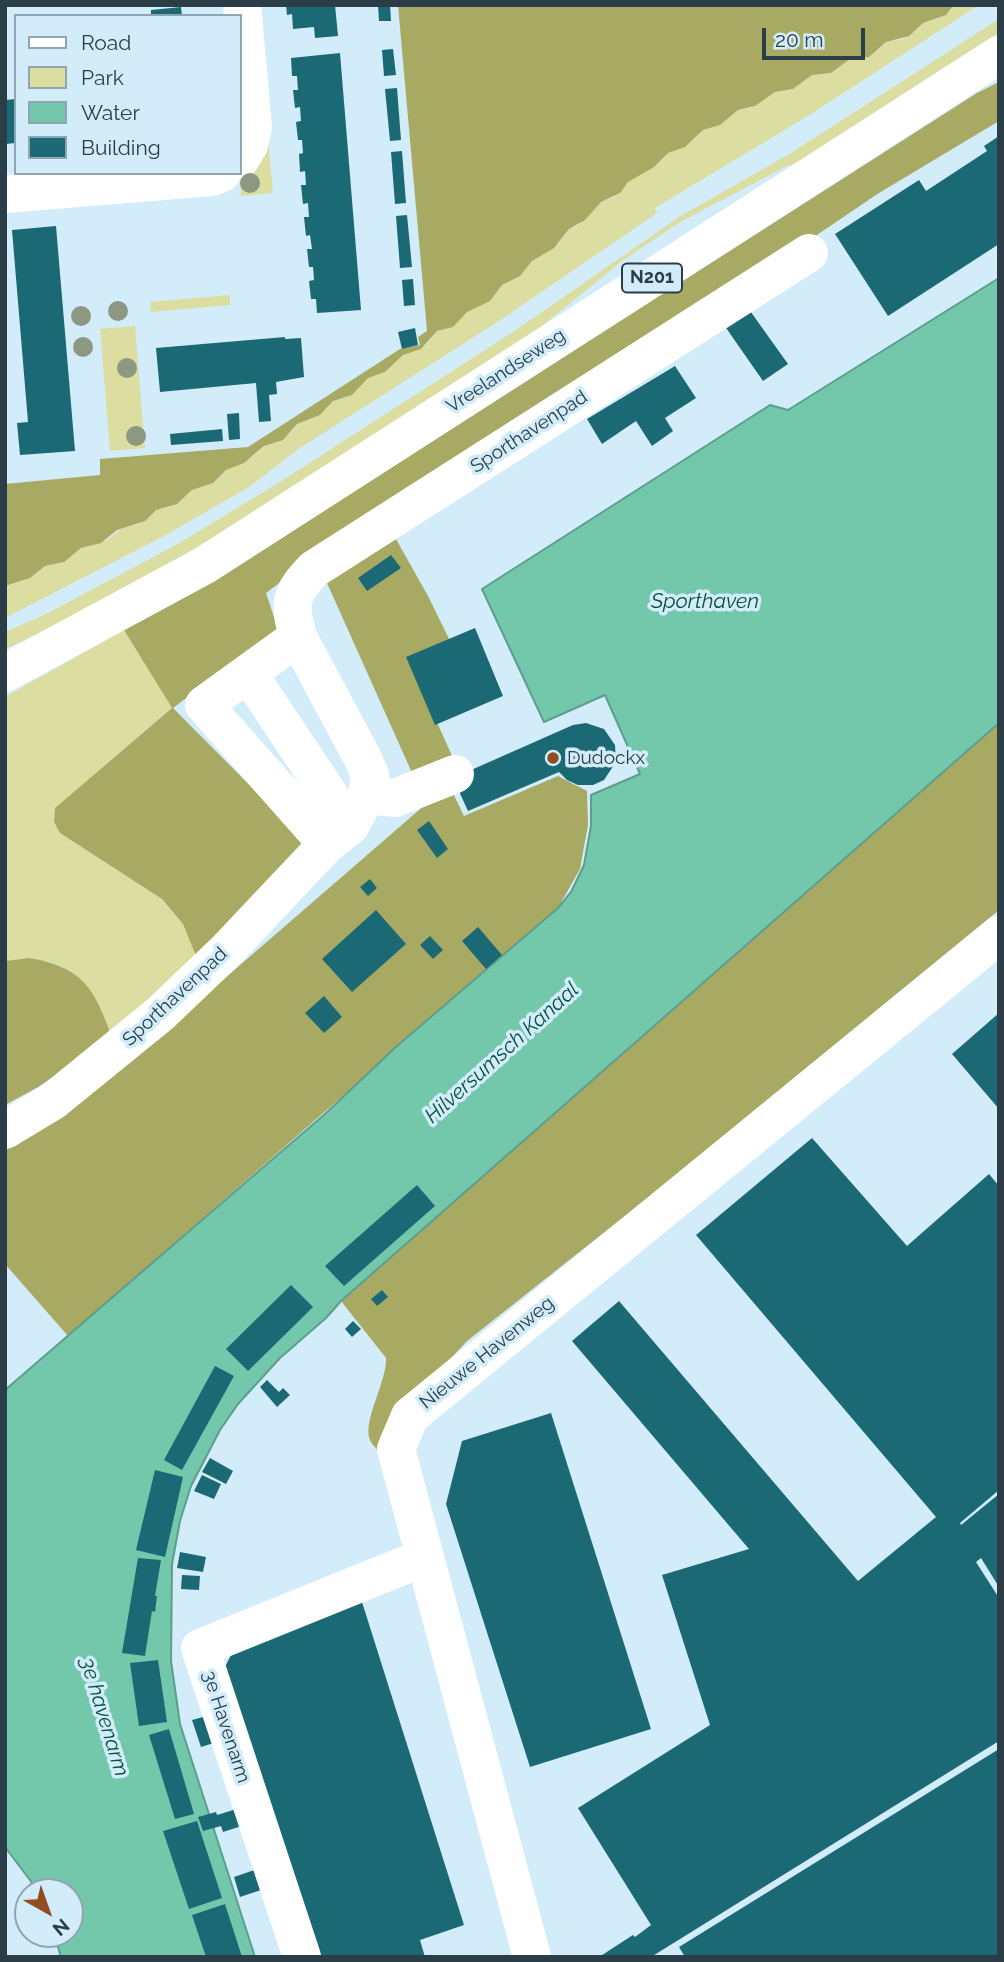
<!DOCTYPE html>
<html>
<head>
<meta charset="utf-8">
<style>
	body { margin:0 }
	#map { position:relative; width:1004px; height:1962px; overflow:hidden; background:#d2ecfa; font-family:Raleway,sans-serif }
	canvas { display:block }
	.frame { position:absolute; inset:0; border:7px solid #2b3d46; pointer-events:none }
	.legend { position:absolute; left:14px; top:14px; width:228px; height:161px; box-sizing:border-box; background:#d2ecfa; border:2px solid #8fa6b2; margin:0; padding:9px 12px; list-style:none; font-size:21px; color:#2b3d46 }
	.legend li { display:flex; align-items:center; gap:14px; height:35px }
	.legend b { width:35px; border:2px solid #8fa6b2 }
	.north { position:absolute; left:14px; top:1878px; width:70px; height:70px; box-sizing:border-box; background:#d2ecfa; border:2px solid #8fa6b2; border-radius:50%; rotate:140deg; font-size:19px; font-weight:700; line-height:28px; text-align:center; color:#2b3d46 }
	.north::after { content:''; display:block; margin:auto; width:24px; height:32px; background:#914c21; clip-path:polygon(50% 0,100% 100%,50% 72%,0 100%) }
	.scale { position:absolute; left:762px; top:28px; width:103px; height:32px; box-sizing:border-box; border:4px solid #2b3d46; border-top:0; padding-left:9px; font-size:21px; line-height:24px; white-space:nowrap; color:#2b3d46; -webkit-text-stroke:5px #d2ecfa; paint-order:stroke }
</style>
</head>
<body>
<div id="map">
<canvas width="1004" height="1962"></canvas>
<div class="frame"></div>
<ul class="legend">
<li><b style="height:9px;background:#fff"></b>Road</li>
<li><b style="height:19px;background:#dbdea0"></b>Park</li>
<li><b style="height:19px;background:#73c7ab"></b>Water</li>
<li><b style="height:19px;background:#1b6975"></b>Building</li>
</ul>
<div class="north">N</div>
<div class="scale">20 m</div>
</div>
<script>
const context = document.querySelector('canvas').getContext('2d');
context.lineJoin = 'round';
function paint(path, color) {
  context.fillStyle = color;
  context.fill(path, 'evenodd');
}
function trace(path, color, width, dash) {
  context.strokeStyle = color;
  context.lineWidth = width;
  context.lineCap = dash ? 'butt' : 'round';
  context.setLineDash(dash || []);
  context.stroke(path);
}
function label(font, color, halo, rows, align = 'center') {
  context.font = font + ' Raleway,sans-serif';
  context.lineWidth = 7;
  context.setLineDash([]);
  context.textBaseline = 'middle';
  context.strokeStyle = halo;
  context.fillStyle = color;
  for (const [text, x, y, turn = 0] of rows) {
    context.save();
    context.translate(x, y);
    context.rotate((+turn || 0) * Math.PI / 180);
    context.textAlign = isNaN(turn) ? turn : align;
    if (halo) context.strokeText(text, 0, 0);
    context.fillText(text, 0, 0);
    context.restore();
  }
}
paint(new Path2D(`
	M954 5H979L811 114 655 208 657 213 502 319 300 448 249 487 164 536 5 618V586L30 578 45 566 60 563 81 548 107 540 124 527 139 524 156 510 171 506 182 500 192 490 217 480 226 470 254 456 264 446 277 442 289 434 297 424 320 415 333 401 347 397 368 378 385 372 403 355 426 345 437 331 453 327 466 312 484 303 502 285 520 276 532 261 559 243 569 229 580 224 601 202 614 197 632 178 654 167 668 153 680 149 691 142 703 130 720 125 738 110 750 108 775 92 793 89 812 75 831 73 850 59 878 50 886 42 903 39 923 23 939 18 950 11Z
	M999 19V33L791 167 789 165 680 222 622 261 537 330 284 494 179 558 48 629 5 649V632L46 614 176 545 280 482 516 330 679 217 791 153Z
	M267 128 273 193 241 196 240 177Z
	M230 295V305L151 312 150 302Z
	M135 326 145 448 110 451 100 329Z
	M124 630 172 708 55 808 54 822 60 833 162 899 183 924 196 956 112 1037C91 980 70 953 5 961V697Z`), '#dbdea0');
paint(new Path2D(`
	M398 5H954L946 15 923 23 909 36 886 42 869 57 850 59 831 73 812 75 793 89 775 92 755 106 738 110 720 125 703 130 685 147 668 153 654 167 628 182 620 193 601 202 585 220 569 229 554 248 532 261 520 276 502 285 490 301 467 312 453 327 437 331 421 349 403 355 385 372 368 378 352 395 333 401 320 415 297 424 283 440 264 446 244 463 226 470 213 483 192 490 177 504 156 510 145 521 117 530 101 543 81 548 64 562 45 566 30 578 5 586V484L100 475V459L248 447 400 349 420 345 418 337 427 331Z
	M999 82V121L879 193 725 297 315 556 266 593 278 629 173 708 309 845 196 956 183 924 162 899 60 833 54 822 55 808 172 708 124 630 273 543 977 93Z
	M396 539 428 596 451 643 410 662 462 778 449 785 464 816 558 776 587 791 588 825 580 869 558 908 68 1336 5 1264V1143L202 998 426 804 327 583Z
	M999 723V910L650 1196 467 1341 397 1416 381 1453C378 1450 372 1445 370 1440 362 1421 387 1382 386 1358L341 1301Z
	M29 958C83 967 94 988 112 1037L38 1087 5 1105V961Z`), '#a8aa63');
const water = new Path2D(`
	M999 278V723L341 1301 326 1318 280 1358 238 1404 220 1430 191 1486 180 1521 172 1564 171 1661 180 1724 255 1957H61L54 1934H70V1892H39L5 1847V1390L325 1114 397 1046 558 908 571 892 584 865 591 826V795L640 774 605 695 544 722 482 589 770 405 788 410Z`);
paint(water, '#73c7ab');
trace(water, '#5d9e8d', 2);
paint(new Path2D(`
	M286 5H335L338 36 315 38 314 27 293 29 292 14 287 15Z
	M378 5H390L391 21H379Z
	M181 7 182 16H151V10Z
	M393 49 396 75 384 76 382 50Z
	M340 53 361 310 317 313 316 299H311L309 281 314 280 313 267H309L307 249H312L310 235 306 236 304 217H309L308 203 303 204 301 185H306L305 171 300 172 299 154 303 153 302 140H298L296 122 301 121 300 107 295 108 293 90H298L297 76H292L291 58Z
	M397 88 401 140 390 141 385 89Z
	M16 99V143L5 144V100Z
	M999 136V244L888 316 835 234 919 180 926 191 987 151 984 146Z
	M402 151 406 203 395 204 391 152Z
	M407 215 412 267 400 268 396 216Z
	M56 226 75 451 20 455 17 423 28 422 12 230Z
	M413 279 415 305 404 306 402 280Z
	M748 308 788 364 763 381 724 325Z
	M415 328 418 345 402 349 398 332Z
	M285 337V339L301 338 304 377 276 382 277 394 269 395 271 421 259 422 256 383 160 392 156 348Z
	M675 366 696 398 665 418 673 431 652 446 636 421 602 444 587 419Z
	M239 413 240 439 229 440 227 414Z
	M222 429 223 441 171 445 170 434Z
	M391 555 401 568 367 591 358 578Z
	M475 628 503 696 435 725 406 657Z
	M586 723 604 729 615 745 616 762 604 780 593 785H578L567 780 559 772 468 811 453 778 573 725Z
	M429 821 448 849 437 858 417 830Z
	M370 879 377 888 368 896 360 887Z
	M376 910 406 944 352 992 322 959Z
	M478 927 502 955 486 969 462 941Z
	M430 936 443 950 433 959 420 945Z
	M324 996 342 1017 324 1033 305 1013Z
	M999 1013V1109L952 1054Z
	M812 1138 907 1246 989 1174 999 1186V1490L960 1523 961 1525 999 1494V1587L981 1558 976 1562 999 1598V1741L651 1957H599L633 1935 635 1937 651 1925 578 1808 710 1725 662 1575 749 1549 572 1341 619 1301 858 1581 936 1517 696 1235Z
	M417 1185 435 1206 344 1286 325 1266Z
	M291 1285 313 1307 248 1371 226 1349Z
	M382 1290 388 1297 377 1306 371 1299Z
	M353 1321 361 1329 352 1337 345 1329Z
	M215 1366 234 1376 182 1470 164 1460Z
	M267 1380 279 1392 283 1388 290 1395 277 1407 260 1387Z
	M551 1413 651 1729 530 1767 446 1504 462 1441Z
	M210 1458 233 1471 226 1484 202 1472Z
	M155 1470 183 1477 165 1557 136 1550Z
	M202 1475 221 1484 214 1499 194 1491Z
	M180 1552 206 1557 203 1572 177 1568Z
	M138 1558 161 1560 155 1596H157L155 1612 152 1611 145 1656 122 1653Z
	M182 1575 200 1576 199 1590 181 1589Z
	M362 1602 464 1925 420 1940 425 1957H315L224 1669 238 1641Z
	M158 1660 167 1722 139 1726 130 1663Z
	M214 1714 223 1740 201 1747 192 1720Z
	M169 1729 194 1814 175 1819 149 1735Z
	M999 1749V1957H685L679 1947Z
	M243 1807 248 1824 223 1832 221 1826 203 1831 198 1817 216 1812 217 1815Z
	M197 1821 222 1898 189 1909 163 1831Z
	M263 1867 270 1887 240 1897 234 1877Z
	M225 1904 242 1957H206L192 1915Z`), '#1b6975');
trace(new Path2D(`
	M240 160 249 145 253 127 242 5
	M5 194 212 177 222 173
	M298 637C289 603 289 595 314 569L809 253
	M248 673 350 826
	M367 795 395 798 455 774
	M5 1130 53 1101 160 1014 226 951 327 844 350 826 367 795 370 775 362 757 298 637 204 705 327 844
	M302 1957 200 1648 425 1557
	M532 1957 396 1449 410 1416 999 935`), '#fff', 38);
trace(new Path2D(`
	M5 673 205 565 999 55`), '#fff', 38);
context.fillStyle = '#8c9881';
for (const [x, y] of [
	[250,183],
	[118,311],
	[81,316],
	[83,347],
	[127,368],
	[136,436]
]) {
  context.beginPath();
  context.arc(x, y, 10, 0, 2 * Math.PI);
  context.fill();
}
for (const [x, y, r, color] of [
	[553,758,7,"#914c21"]
]) {
  const dot = new Path2D();
  dot.arc(x, y, r, 0, 2 * Math.PI);
  context.fillStyle = color;
  context.fill(dot);
  trace(dot, '#d2ecfa', 2.5);
}
for (const [x, y, w] of [
	[652,278,60]
]) {
  const box = new Path2D();
  box.roundRect(x - w / 2, y - 14.5, w, 29, 5);
  context.fillStyle = '#d2ecfa';
  context.fill(box);
  trace(box, '#2b3d46', 2);
}
label('bold 18px', '#2b3d46', null, [
	["N201",652,278]
]);
label('19px', '#2b3d46', '#d2ecfa', [
	["Vreelandseweg",506,371,-33],
	["Sporthavenpad",529,432,-33],
	["Sporthavenpad",175,997,-43],
	["Nieuwe Havenweg",487,1353,-39],
	["3e Havenarm",226,1727,72]
]);
label('19px', '#2b3d46', '#d2ecfa', [
	["Dudockx",567,758]
], 'left');
label('italic 21px', '#07513e', '#d2ecfa', [
	["Sporthaven",705,602],
	["Hilversumsch Kanaal",502,1053,-42],
	["3e havenarm",104,1717,73]
]);
</script>
</body>
</html>
